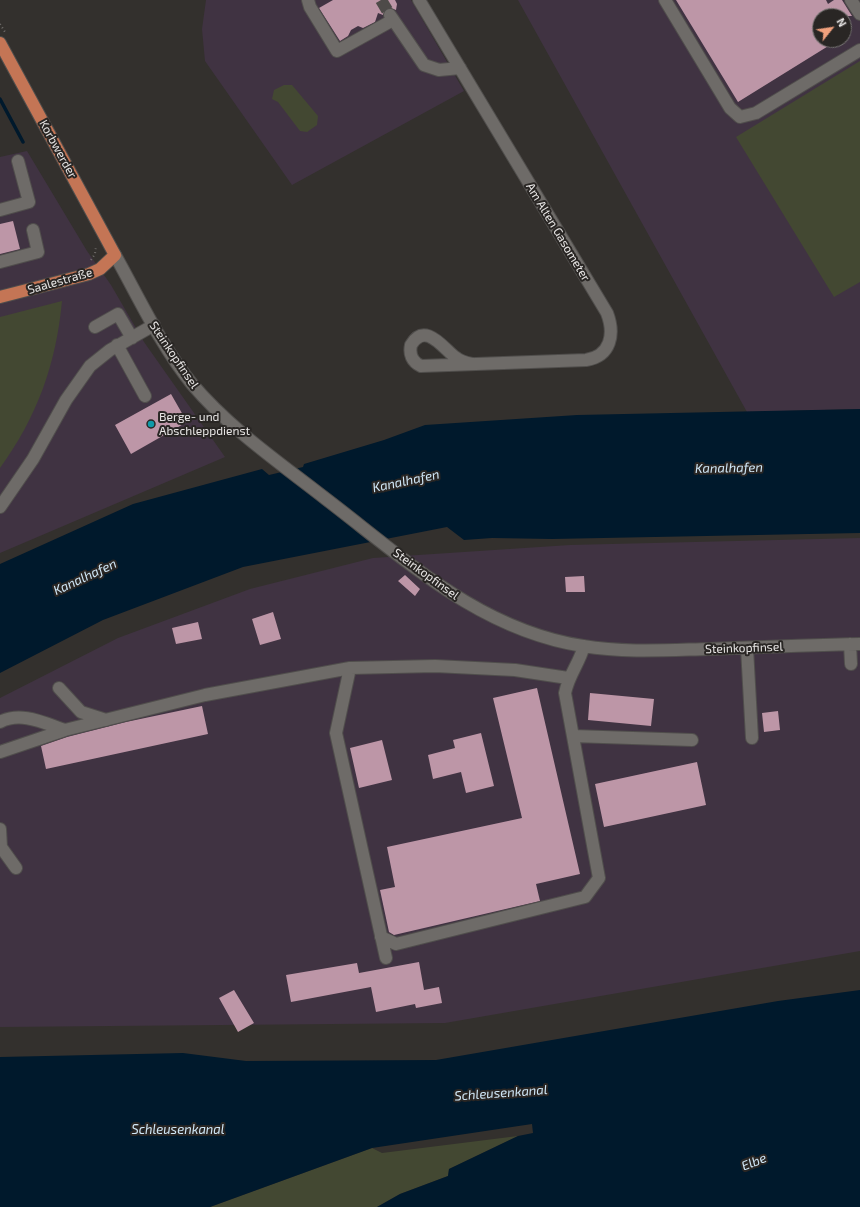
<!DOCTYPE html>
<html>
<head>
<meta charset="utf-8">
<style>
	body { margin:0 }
	#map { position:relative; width:860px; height:1207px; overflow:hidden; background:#33302d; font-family:"Exo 2",sans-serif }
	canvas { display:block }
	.north { position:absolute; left:812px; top:8px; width:40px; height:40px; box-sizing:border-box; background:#292624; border:1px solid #757371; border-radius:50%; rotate:60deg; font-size:11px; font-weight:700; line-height:16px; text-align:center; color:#e8e6e5 }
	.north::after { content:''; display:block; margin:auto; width:14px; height:18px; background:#f1a17d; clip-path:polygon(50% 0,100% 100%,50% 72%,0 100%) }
</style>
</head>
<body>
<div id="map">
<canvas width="860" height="1207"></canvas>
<div class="north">N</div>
</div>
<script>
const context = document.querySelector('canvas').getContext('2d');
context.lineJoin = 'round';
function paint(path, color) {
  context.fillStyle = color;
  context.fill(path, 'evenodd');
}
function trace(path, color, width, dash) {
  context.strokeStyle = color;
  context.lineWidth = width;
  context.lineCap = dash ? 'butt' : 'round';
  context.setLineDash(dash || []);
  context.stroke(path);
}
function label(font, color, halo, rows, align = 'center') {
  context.font = font + ' "Exo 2",sans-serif';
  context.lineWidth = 4;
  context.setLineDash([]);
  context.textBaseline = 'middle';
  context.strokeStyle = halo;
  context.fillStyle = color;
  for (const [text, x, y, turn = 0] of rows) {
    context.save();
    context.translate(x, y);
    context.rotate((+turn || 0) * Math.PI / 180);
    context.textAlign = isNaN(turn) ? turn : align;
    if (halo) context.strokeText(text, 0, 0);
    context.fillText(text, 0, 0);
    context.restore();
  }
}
paint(new Path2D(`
	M206 0H411L464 91 292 185 205 61 202 29Z
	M518 0H860V409L747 412ZM820 16H844V40H820Z
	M27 151 87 251 111 285 144 342 225 457 0 553V157Z
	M860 538V951L445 1023 0 1027V698L118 638 250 589 373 558 570 545Z`), '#403342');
paint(new Path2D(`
	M860 61V282L834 297 736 137Z
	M284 85H292L318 116 317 125 307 132 300 131 278 102 272 99 274 90Z
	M62 301C56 365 37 417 0 468V317Z
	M518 1136 449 1169 448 1176 400 1194 377 1207H210L372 1148 382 1153Z`), '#434832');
paint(new Path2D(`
	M860 409V533L552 539 492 538 464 540 447 527 243 567 103 620 0 673V564L133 504 262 469 269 475 303 467 304 464 384 440 425 425 577 415Z
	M860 990V1207H377L400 1194 448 1176 449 1169 518 1136 533 1133 532 1124 372 1148 210 1207H0V1057L183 1053 246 1061 436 1060 778 1001Z`), '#00192c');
trace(new Path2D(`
	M0 99 23 142`), '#00192c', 3.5);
paint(new Path2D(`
	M333 0H395L397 4 396 10 390 8 386 9 383 15 378 13 375 22 363 28 358 26 351 30 348 36 340 41 319 8Z
	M676 0H826L828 4 834 0H842L852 16H820V40H838L738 102Z
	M13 221 20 249 0 254V224Z
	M171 394 187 422 131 454 115 425Z
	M405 575 420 589 415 596 398 581Z
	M584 576 585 592H566L565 577Z
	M273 612 281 639 260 645 252 619Z
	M198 622 202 639 176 644 172 628Z
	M537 688 580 874 536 884 540 901 394 935 389 932 380 890 395 887 387 847 522 818 493 698Z
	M590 693 654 699 651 726 588 720Z
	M202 706 208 734 46 769 41 746 67 737 126 722Z
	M778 711 780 730 764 732 762 713Z
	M481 733 494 786 466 793 461 772 433 779 428 755 455 748 453 740Z
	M382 740 392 780 359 788 350 748Z
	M697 762 706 805 604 827 595 784Z
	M419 962 424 990 439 987 442 1003 416 1008 415 1004 376 1012 371 987 291 1002 286 975 357 963 359 973Z
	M234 990 254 1023 238 1032 219 998Z`), '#bd96a7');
trace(new Path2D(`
	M381 0 390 15`), '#4e4b49', 12, [12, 6]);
const minor = new Path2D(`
	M308 0 310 7 337 51 393 20
	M419 0 607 313C615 334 611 356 586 360L421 366C412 362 409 354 411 345 425 321 443 348 455 357 460 361 466 363 472 364
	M665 0 730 108 740 117 756 113 860 50
	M851 0 860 14
	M390 15 424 65 439 70 460 68
	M0 210 29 202 18 161
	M115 255C139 298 161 346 192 384 230 429 280 463 326 499 406 560 480 630 583 646 625 653 668 650 710 649 760 647 810 645 860 644
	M0 262 38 252 33 230
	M95 327 118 314 132 338
	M117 345 145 396
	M0 507 33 459 66 400 90 366 110 350 154 325
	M850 644 851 664
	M747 648 752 738
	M350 668 336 733 386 958
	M59 688 81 712 106 720
	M0 722C21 711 44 723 65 730
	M573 736 692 740
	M0 752 65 730 205 695 350 668 435 666 515 670 568 678
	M0 829 1 847 16 868
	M381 937 396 944 585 897 599 878 565 693C569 674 579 664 584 646`);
const major = new Path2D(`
	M0 43 115 255 100 269 89 274 0 297`);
trace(minor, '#504e4c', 14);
trace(major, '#504e4c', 14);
trace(new Path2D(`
	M0 24 5 32
	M91 260 95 254 96 246`), '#726f6d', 2, [1, 3]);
trace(minor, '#6e6b68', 12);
trace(major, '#c47555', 12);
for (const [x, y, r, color] of [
	[151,424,4,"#0f9aa8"]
]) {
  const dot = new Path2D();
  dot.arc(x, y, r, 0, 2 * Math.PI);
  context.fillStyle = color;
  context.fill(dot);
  trace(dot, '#292624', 1.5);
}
label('12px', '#e8e6e5', '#292624', [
	["Korbwerder",58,149,61],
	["Am Alten Gasometer",558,232,59],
	["Saalestraße",60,281,-16],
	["Steinkopfinsel",174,355,56],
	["Steinkopfinsel",426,574,36],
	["Steinkopfinsel",744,648,-2]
]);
label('12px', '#e8e6e5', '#292624', [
	["Berge- und",159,417],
	["Abschleppdienst",159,431]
], 'left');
label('italic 13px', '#d1e8f8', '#292624', [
	["Kanalhafen",729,468,-1],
	["Kanalhafen",406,481,-12],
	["Kanalhafen",85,577,-25],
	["Schleusenkanal",501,1093,-4],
	["Schleusenkanal",178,1130],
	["Elbe",754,1162,-22]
]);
</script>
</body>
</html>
